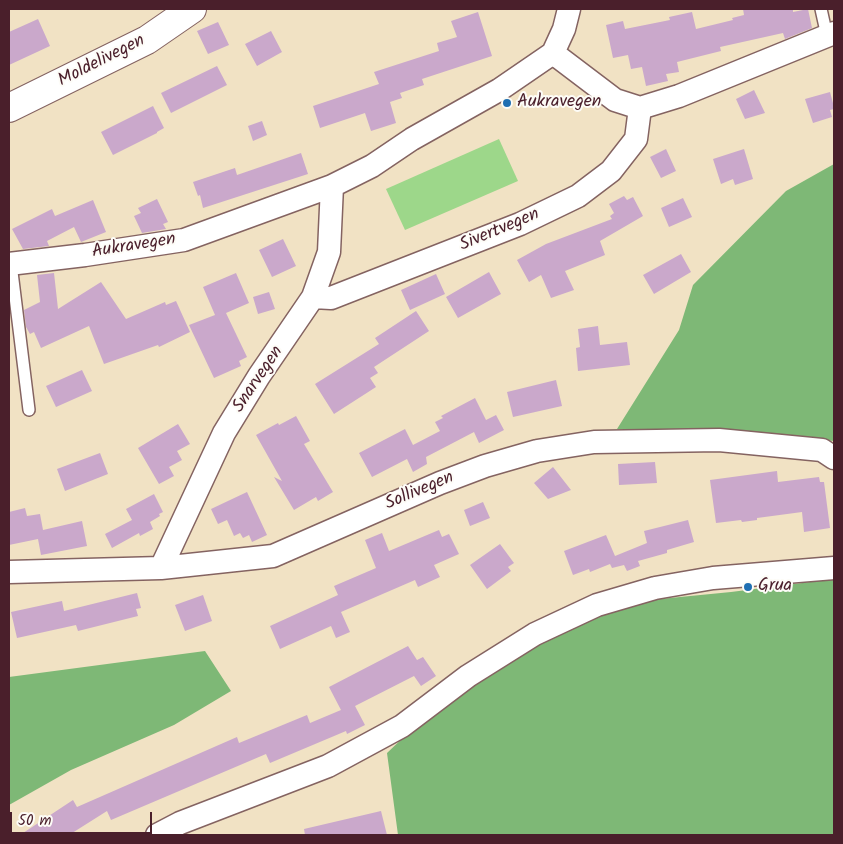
<!DOCTYPE html>
<html>
<head>
<meta charset="utf-8">
<style>
	body { margin:0 }
	#map { position:relative; width:843px; height:844px; overflow:hidden; background:#f1e2c4; font-family:Kalam,sans-serif }
	canvas { display:block }
	.frame { position:absolute; inset:0; border:10px solid #4a1f2b; pointer-events:none }
	.scale { position:absolute; left:10px; top:812px; width:142px; height:22px; box-sizing:border-box; border:2px solid #4a1f2b; border-top:0; padding-left:6px; font-size:15px; line-height:18px; white-space:nowrap; color:#4a1f2b; -webkit-text-stroke:4px #fdfcf7; paint-order:stroke }
</style>
</head>
<body>
<div id="map">
<canvas width="843" height="844"></canvas>
<div class="frame"></div>
<div class="scale">50 m</div>
</div>
<script>
const context = document.querySelector('canvas').getContext('2d');
context.lineJoin = 'round';
function paint(path, color) {
  context.fillStyle = color;
  context.fill(path, 'evenodd');
}
function trace(path, color, width, dash) {
  context.strokeStyle = color;
  context.lineWidth = width;
  context.lineCap = dash ? 'butt' : 'round';
  context.setLineDash(dash || []);
  context.stroke(path);
}
function label(font, color, halo, rows, align = 'center') {
  context.font = font + ' Kalam,sans-serif';
  context.lineWidth = 4;
  context.setLineDash([]);
  context.textBaseline = 'middle';
  context.strokeStyle = halo;
  context.fillStyle = color;
  for (const [text, x, y, turn = 0] of rows) {
    context.save();
    context.translate(x, y);
    context.rotate((+turn || 0) * Math.PI / 180);
    context.textAlign = isNaN(turn) ? turn : align;
    if (halo) context.strokeText(text, 0, 0);
    context.fillText(text, 0, 0);
    context.restore();
  }
}
paint(new Path2D(`
	M499 139 518 181 405 230 386 189Z`), '#9dd78a');
paint(new Path2D(`
	M834 164V441L721 429H617L679 330 693 285 786 191Z
	M834 579V835H398L387 753 466 678 609 604 731 592Z
	M205 651 231 691 174 725 71 770 9 805V677Z`), '#7eb876');
paint(new Path2D(`
	M743 9H793V12L808 9 812 28 785 39 783 33 720 47 721 51 677 62 679 72 666 74 668 81 646 86 642 67 631 69 628 55 613 58 606 25 623 21 625 29 670 20 669 17 692 12 696 29 733 20 732 18 744 15Z
	M478 12 492 56 422 79 424 85 400 93 402 98 390 102 396 123 371 131 365 113 320 128 313 106 379 84 374 72 439 51 437 43 457 37 451 21Z
	M38 19 50 46 9 65V32Z
	M218 22 229 45 208 54 197 31Z
	M271 31 282 52 257 66 245 44Z
	M217 66 227 85 171 113 161 93Z
	M754 90 765 113 745 119 736 99Z
	M830 92 834 107V109L830 110 832 117 813 123 805 99Z
	M153 106 164 128 157 132V133L113 155 101 132Z
	M262 121 267 135 253 141 248 126Z
	M666 149 676 171 661 178 650 157Z
	M744 149 753 179 735 185 733 179 721 184 713 159Z
	M301 153 308 174 203 208 200 195 198 196 193 182 235 168 237 175Z
	M624 196 627 200 633 197 643 216 600 241 605 255 565 271 574 290 551 298 541 275 529 282 517 260 546 244 612 219 610 216 614 213 609 204Z
	M683 198 692 217 669 227 661 208Z
	M157 199 168 222 163 224 166 229 142 233 134 216 141 213 138 208Z
	M93 200 106 232 81 242 74 227 47 241 49 246 23 249 12 229 52 209 55 216Z
	M283 239 296 266 272 277 259 250Z
	M681 254 691 272 654 294 643 275Z
	M489 272 501 294 458 318 446 297Z
	M54 273 58 309 101 282 126 319 165 302 166 305 176 301 190 332 159 347 158 345 104 364 89 326 41 348 34 332 30 334 26 327 24 310 40 302 37 275Z
	M236 273 249 303 226 313 247 357 239 361 241 366 214 378 189 325 215 315 203 287Z
	M436 274 445 294 410 310 401 290Z
	M269 292 275 309 258 314 253 297Z
	M416 311 429 331 374 367 378 373 370 378 376 387 334 414 315 384 379 344 375 338Z
	M598 326 600 345 627 342 630 365 578 371 576 348 580 347 578 329Z
	M82 370 92 391 56 407 46 386Z
	M556 380 562 406 513 417 507 392Z
	M475 398 486 420 496 415 504 430 479 443 474 432 426 457 427 464 413 472 407 459 372 477 359 453 405 429 413 445 440 431 435 422 443 418 441 416Z
	M296 416 310 441 304 444 333 492 318 501 316 497 294 510 274 477 282 481 256 435 278 423 279 425Z
	M178 424 190 444 177 451 182 460 169 467 174 476 159 484 138 448Z
	M100 453 108 474 65 491 57 469Z
	M655 462 657 483 619 485 618 464Z
	M553 467 571 490 548 499 534 483Z
	M777 471 778 482 819 477 820 482H824L830 528 804 532 802 512 757 518V520L742 522 741 520 716 523 710 480Z
	M247 492 267 535 252 542 249 535 243 538 240 533 234 536 227 520 218 524 211 509Z
	M154 494 163 512 159 514 160 516 150 522 153 529 140 536 139 533 112 548 105 534 132 520 126 509Z
	M483 502 490 518 470 526 464 510Z
	M25 508 27 516 40 514 43 530 82 521 87 546 41 555 38 539 9 545V512Z
	M688 520 694 542 667 550V553L638 561 640 566 627 571 624 565 612 568 610 564 590 572 589 569 573 575 564 551 606 535 615 556 647 543 644 531Z
	M439 530 442 537 449 534 459 554 434 565 440 577 418 587 415 580 341 612 350 632 336 638 331 626 280 649 270 626 338 595 334 586 376 568 365 540 382 533 389 551Z
	M500 544 514 563 508 567 511 571 487 589 470 565Z
	M137 593 141 608 136 609 138 616 78 631 76 625 17 638 11 612 62 601 64 611Z
	M203 595 212 621 185 631 175 605Z
	M408 646 417 660 423 657 436 676 421 686 414 676 355 706 365 725 347 734 346 731 270 763 266 754 111 820 107 811 69 835H20L73 800 77 807 237 737 239 743 307 715 310 723 341 710 329 687Z
	M381 811 387 835H305L304 829Z`), '#caa8cb');
const lane = new Path2D(`
	M821 9 827 36
	M11 264 29 410`);
const street = new Path2D(`
	M553 53 615 100 640 108 679 96 834 33
	M9 264 85 255 184 240 332 186 372 166 412 139 499 90 553 53 564 29 569 9
	M313 297 331 298 520 224 578 196 611 171 636 139 640 108
	M161 568 224 433 259 376 313 297 329 252 332 186
	M9 572 161 568 273 556 440 483 485 466 537 451 594 442 719 440 822 450 834 458
	M157 835 180 823 328 766 402 726 468 676 535 634 597 605 655 588 713 578 834 568`);
const secondary = new Path2D(`
	M9 108 147 40 192 9`);
trace(lane, '#846361', 14);
trace(street, '#846361', 25);
trace(secondary, '#846361', 30);
trace(lane, '#fff', 11);
trace(street, '#fff', 22);
trace(secondary, '#fff', 28);
for (const [x, y, r, color] of [
	[507,103,5,"#1f6fb2"],
	[748,587,5,"#1f6fb2"]
]) {
  const dot = new Path2D();
  dot.arc(x, y, r, 0, 2 * Math.PI);
  context.fillStyle = color;
  context.fill(dot);
  trace(dot, '#fdfcf7', 2);
}
label('18px', '#4a1f2b', '#fdfcf7', [
	["Moldelivegen",102,62,-27],
	["Sivertvegen",500,231,-23],
	["Aukravegen",134,247,-9],
	["Snarvegen",259,380,-56],
	["Sollivegen",420,492,-23]
]);
label('18px', '#4a1f2b', '#fdfcf7', [
	["Aukravegen",517,103],
	["Grua",758,587]
], 'left');
</script>
</body>
</html>
